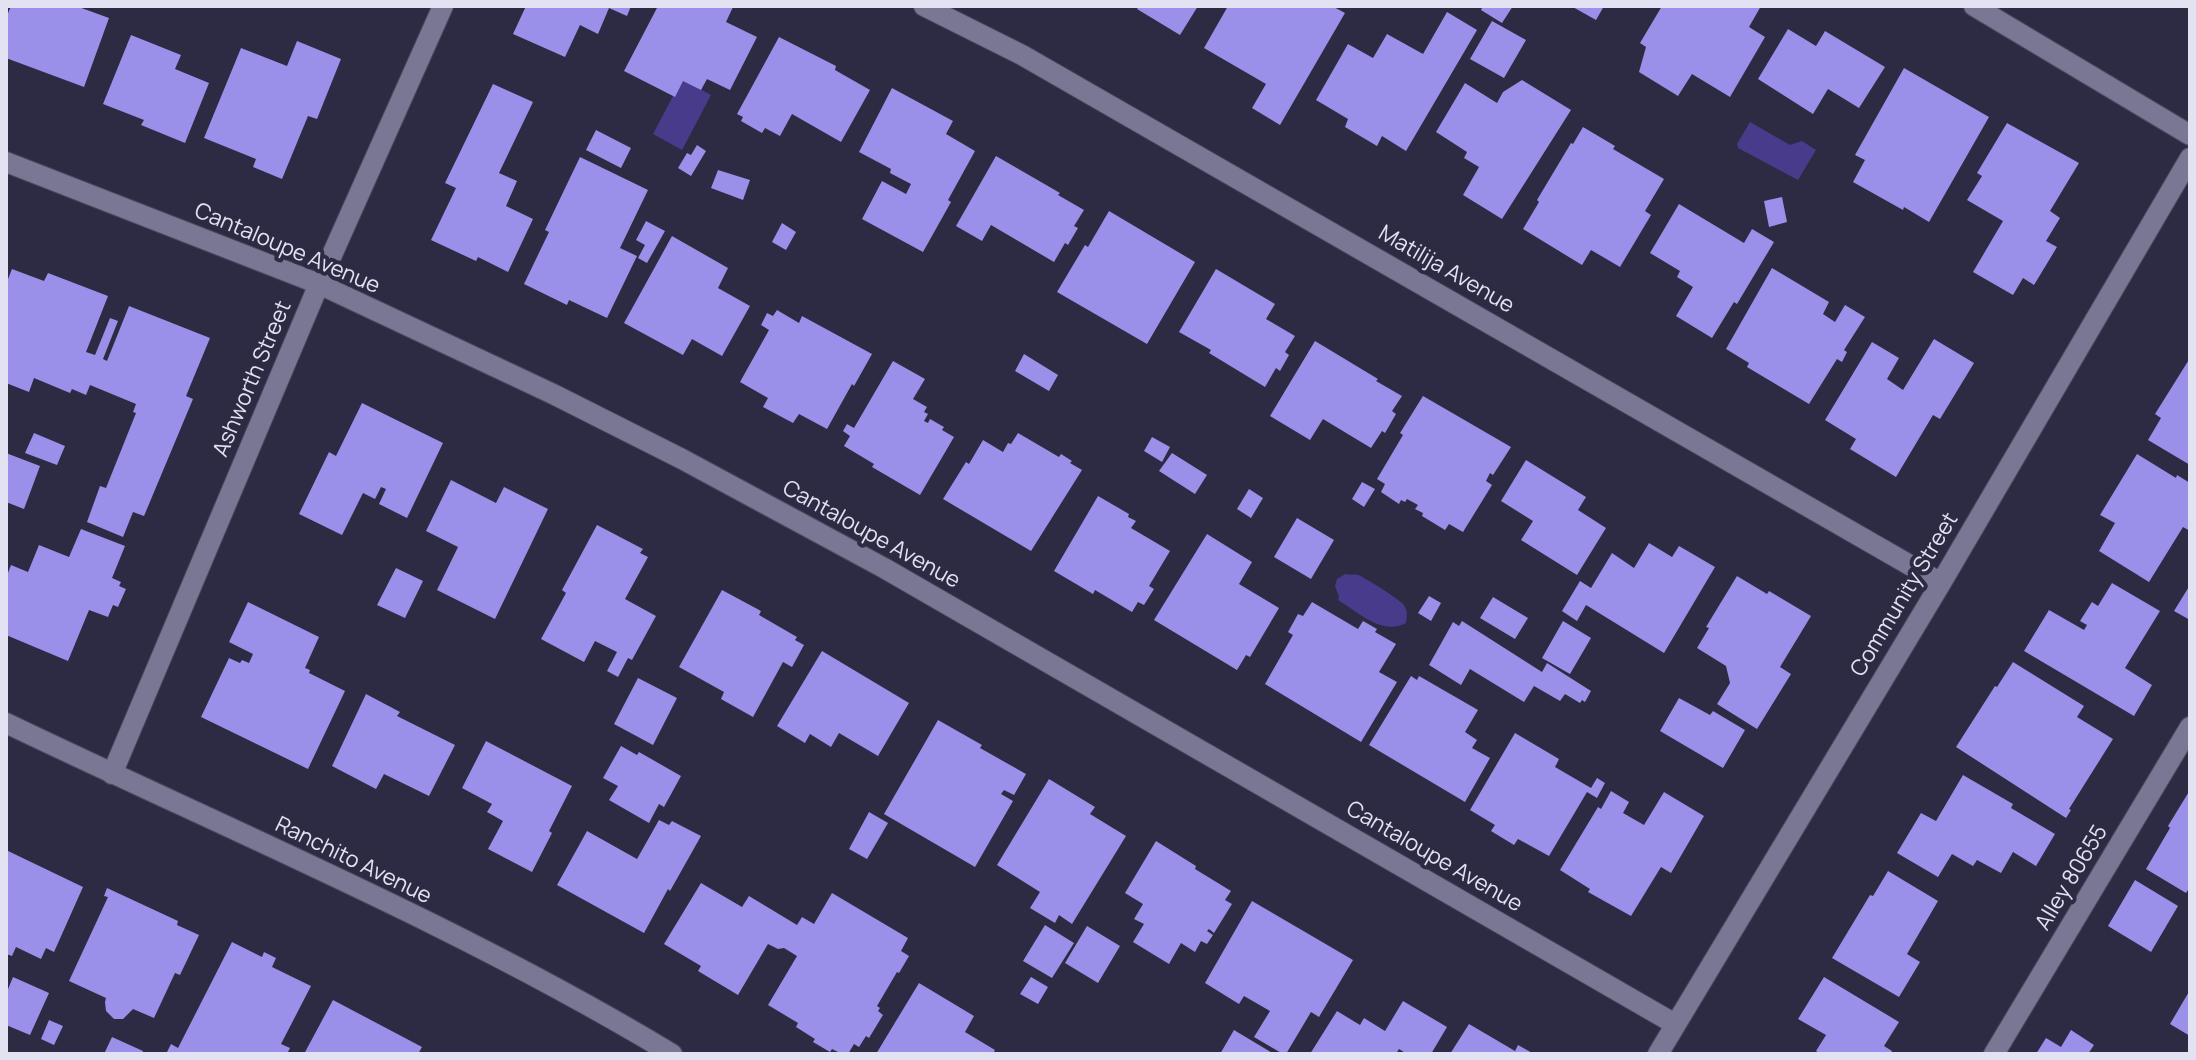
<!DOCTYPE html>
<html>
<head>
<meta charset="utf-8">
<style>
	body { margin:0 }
	#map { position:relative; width:2196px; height:1060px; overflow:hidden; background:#2d2b43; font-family:Manrope,sans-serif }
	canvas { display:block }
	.frame { position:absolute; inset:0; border:8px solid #e2e2f2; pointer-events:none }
</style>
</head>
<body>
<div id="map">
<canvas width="2196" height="1060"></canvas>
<div class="frame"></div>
</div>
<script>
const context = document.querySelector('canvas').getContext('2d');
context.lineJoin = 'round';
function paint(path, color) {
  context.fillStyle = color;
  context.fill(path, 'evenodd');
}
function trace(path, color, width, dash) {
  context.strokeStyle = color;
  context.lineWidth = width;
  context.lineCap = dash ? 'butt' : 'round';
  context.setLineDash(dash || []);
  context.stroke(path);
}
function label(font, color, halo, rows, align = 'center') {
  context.font = font + ' Manrope,sans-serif';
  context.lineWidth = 8;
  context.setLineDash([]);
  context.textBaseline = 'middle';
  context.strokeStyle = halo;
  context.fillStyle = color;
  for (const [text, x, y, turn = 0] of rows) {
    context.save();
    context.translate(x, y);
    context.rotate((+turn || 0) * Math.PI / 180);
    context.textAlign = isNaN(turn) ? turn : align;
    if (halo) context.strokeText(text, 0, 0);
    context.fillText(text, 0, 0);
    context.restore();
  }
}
paint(new Path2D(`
	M682 79 711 95 682 150 653 134Z
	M1750 122 1790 145 1802 141 1816 150 1798 180 1738 148 1737 144Z
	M1345 574C1349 575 1354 574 1358 575 1364 577 1399 599 1403 604 1408 610 1407 616 1406 623 1382 636 1358 612 1338 600L1339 597 1335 586 1337 579Z`), '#493b8b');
paint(new Path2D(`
	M11 6H76L109 18 84 87 6 58V18Z
	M526 6H631L627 16 609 8 598 34 580 25 565 57 513 34Z
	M658 6 733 7 726 22 757 37 730 90 707 79 701 90 683 81 675 97 624 71Z
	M1139 6H1198L1180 35 1137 9Z
	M1228 6H1332L1345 13 1280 125 1252 108 1266 84 1204 48Z
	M1483 6H1513L1502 23 1481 10Z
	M1571 6H1604L1596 20Z
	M1662 6H1761L1749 27 1765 37 1730 97 1692 74 1678 96 1639 72 1646 47 1640 43Z
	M1447 12 1477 30 1406 151 1382 136 1377 146 1345 127 1348 119 1316 100 1348 44 1373 58 1387 34 1423 54Z
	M1492 21 1526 40 1504 78 1470 59Z
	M1788 29 1816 46 1825 31 1885 67 1859 108 1828 89 1813 114 1758 79Z
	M131 35 181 55 175 69 209 83 185 143 141 125 144 120 103 104Z
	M779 37 836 66 835 70 870 90 841 142 792 114 780 136 765 128 762 133 741 121 743 117 737 114Z
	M297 41 341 59 317 119 308 116 282 179 253 167 256 159 204 138 241 48 287 66Z
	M1904 68 1989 117 1929 222 1904 207 1903 210 1853 182 1865 160 1855 155Z
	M1522 80 1571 110 1502 219 1463 195 1479 167 1464 158 1467 152 1436 132 1465 83 1497 103 1503 92Z
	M493 84 533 102 499 173 517 181 506 206 533 219 508 272 478 257 476 261 431 240 456 188 445 183Z
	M892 88 953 121 946 134 975 151 948 200 951 202 923 252 862 219 882 181 906 194 911 184 890 173 891 169 859 152Z
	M2007 123 2079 163 2050 211 2060 218 2046 241 2057 247 2034 285 2023 278 2013 295 1973 272 2003 221 1967 200 1982 176 1977 173Z
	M1583 127 1615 146 1613 149 1664 179 1645 211 1651 215 1620 267 1591 250 1582 265 1523 229 1539 202 1537 200 1571 143 1573 144Z
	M596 130 631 148 621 168 586 150Z
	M697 145 706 151 691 176 678 168 687 153 691 155Z
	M996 156 1060 193 1058 195 1084 210 1074 226 1078 228 1068 245 1065 243 1054 262 991 225 982 241 956 226Z
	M580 157 648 190 620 248 637 256 607 318 569 300 567 305 524 284 549 232 545 230Z
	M718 170 750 180 743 200 711 188Z
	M1782 197 1787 222 1769 227 1764 201Z
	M1679 204 1744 243 1752 229 1774 242 1737 304 1734 302 1712 338 1676 316 1693 287 1677 277 1680 271 1650 253Z
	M1109 211 1195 262 1147 344 1057 292 1085 245 1088 247Z
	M646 221 665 231 647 263 638 258 645 245 636 240Z
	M782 223 796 232 786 250 772 242Z
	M672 236 728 268 718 288 750 306 722 356 692 339 683 355 624 323Z
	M1772 268 1829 302 1823 314 1835 322 1845 305 1865 317 1844 350 1847 352 1842 362 1837 359 1809 404 1747 367 1749 363 1726 349Z
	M12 269 44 281 48 273 108 296 86 352 95 355 110 318 118 321 103 359 107 361 129 306 210 338 186 396 193 399 144 516 133 512 123 537 87 522 100 486 106 488 136 413 133 412 136 404 90 385 86 395 72 389 70 393 34 378 29 392 6 383V284Z
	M1216 269 1275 304 1266 319 1295 336 1285 352 1289 355 1280 371 1276 368 1265 387 1209 353 1211 350 1179 332Z
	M777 310 799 323 802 316 872 354 854 386 852 384 827 429 799 414 793 423 763 407 768 398 740 382 769 330 761 325 767 313 773 316Z
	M1934 339 1974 363 1940 419 1933 415 1896 477 1850 449 1856 439 1825 420 1872 342 1899 358 1887 379 1903 390Z
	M1315 341 1378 379 1376 381 1402 396 1392 411 1396 414 1385 433 1382 431 1371 448 1323 419 1310 440 1270 416Z
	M1024 354 1058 375 1049 391 1015 371Z
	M2190 358V465L2148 440 2161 418 2155 414Z
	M893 361 925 379 913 399 927 407 924 412 928 414 924 421 928 423 930 419 944 427 942 430 954 437 920 495 872 467 874 464 844 446 850 436 843 431 847 424 854 428Z
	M1423 396 1511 447 1493 475 1490 473 1486 481 1492 485 1463 532 1449 524 1445 530 1422 516 1423 513 1415 509 1418 505 1407 499 1405 502 1401 500 1399 504 1381 492 1385 484 1377 479 1403 435 1400 433Z
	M362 403 443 443 407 518 379 504 386 489 381 487 375 499 363 493 342 535 299 514 329 452 336 456Z
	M34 433 65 446 57 465 25 453Z
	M1018 433 1059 457 1061 454 1072 461 1070 463 1082 470 1031 551 943 499 966 462 969 464 983 440 1003 452 1008 443 1011 444Z
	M1152 437 1170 447 1162 462 1144 451Z
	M6 453 40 466 24 509 6 502Z
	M1172 453 1207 475 1195 494 1159 471Z
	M2137 454 2176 478 2177 475 2190 483V531L2183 527 2149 582 2099 551 2115 523 2100 515Z
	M1526 460 1586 497 1578 510 1606 528 1577 575 1521 540 1533 521 1501 501Z
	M451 480 496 503 504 487 548 509 495 619 437 590 458 547 426 531Z
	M1362 482 1375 489 1364 507 1352 499Z
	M1249 489 1263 498 1251 518 1237 509Z
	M1098 496 1129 514 1128 517 1136 521 1131 528 1170 551 1149 586 1154 589 1144 605 1138 602 1132 612 1095 590 1093 594 1054 571Z
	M1297 518 1334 540 1311 579 1274 557Z
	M597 525 643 549 640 553 648 557 625 599 656 616 632 660 628 658 618 677 607 671 617 652 595 641 584 662 541 639 566 593 562 590Z
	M81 529 125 546 112 578 121 582 119 586 126 589 118 607 113 605 108 617 89 610 68 661 6 635V578L11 565 28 572 39 545 69 557Z
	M1207 534 1252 562 1239 584 1279 608 1250 657 1246 655 1237 670 1154 620Z
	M1649 543 1672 557 1679 546 1715 567 1664 653 1586 605 1577 621 1562 611 1580 581 1591 588 1612 553 1634 568Z
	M396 568 423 581 405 618 377 605Z
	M1737 576 1767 594 1769 591 1811 616 1780 667 1791 674 1757 729 1717 704 1730 683 1726 666 1697 648 1709 628 1706 627Z
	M2112 583 2160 611 2125 668 2152 685 2134 716 2024 651 2049 610 2084 630 2087 625 2080 621 2092 602 2098 606Z
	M2190 585V620L2174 611Z
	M722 590 761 611 759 615 797 637 795 640 804 645 792 667 783 662 753 717 721 699 724 692 679 667Z
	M1429 596 1441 603 1431 621 1418 613Z
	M1493 597 1528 618 1515 639 1480 618Z
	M248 602 319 637 305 668 310 670 309 673 345 691 308 769 201 717 229 658 240 663 242 660 249 663 253 654 229 642Z
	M1312 602 1358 629 1363 621 1377 629 1375 632 1396 644 1379 672 1397 682 1361 742 1265 684 1293 635 1288 632 1298 614 1303 616Z
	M1462 621 1542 672 1547 663 1591 691 1585 702 1582 700 1580 703 1565 694 1560 701 1534 686 1524 702 1470 669 1461 685 1429 665 1453 622 1459 626Z
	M1563 621 1591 638 1570 674 1542 658Z
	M822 651 909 703 878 756 839 733 831 747 810 734 805 743 777 726Z
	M2013 662 2084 706 2077 717 2113 739 2069 809 2071 810 2066 818 1956 747 1995 686 1997 687Z
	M1411 676 1417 680 1419 676 1478 710 1465 732 1477 740 1472 748 1490 758 1465 802 1369 745Z
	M638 678 677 698 653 745 614 724Z
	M366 694 400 712 397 716 455 745 429 796 384 774 376 789 332 766Z
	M1679 698 1710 715 1713 711 1745 730 1723 768 1660 731Z
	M938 720 982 745 980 748 1026 774 1014 795 1004 790 1001 794 1013 801 975 867 884 814Z
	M1515 733 1559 759 1555 767 1591 788 1597 778 1605 783 1597 798 1587 792 1549 856 1518 839 1514 845 1491 831 1495 825 1470 810Z
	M486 741 572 786 549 831 552 833 532 872 488 849 503 821 487 812 492 804 462 788Z
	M621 746 637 755 639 752 681 776 664 807 659 804 649 823 609 800 618 786 603 778Z
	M1963 775 2013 804 2011 808 2055 834 2036 866 2013 852 2001 873 1977 860 1973 866 1952 854 1938 877 1897 853 1921 813 1936 821Z
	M1049 779 1095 807 1090 814 1126 836 1072 924 1059 915 1055 923 1030 908 1040 892 997 865Z
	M2190 790V887L2186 893 2146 869 2170 828 2168 826Z
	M1611 791 1629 802 1623 813 1644 825 1664 792 1704 816 1671 873 1661 867 1631 916 1588 892 1590 889 1560 870 1598 807 1601 809Z
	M869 812 888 823 867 859 849 849Z
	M659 820 669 825 672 821 701 836 670 891 668 889 644 933 557 885 587 831 637 859Z
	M1156 841 1196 866 1195 869 1231 891 1225 900 1232 904 1214 933 1209 929 1207 931 1213 935 1207 944 1201 941 1195 952 1181 943 1169 964 1133 942 1144 924 1134 919 1143 904 1125 893Z
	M6 850 83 887 54 952 46 948 41 959 16 947 12 956 6 954Z
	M1888 871 1938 901 1907 954 1920 962 1899 997 1832 958 1870 895 1873 896Z
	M2135 880 2178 906 2151 952 2108 926Z
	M701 883 742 907 749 896 797 925 802 917 814 924 832 893 908 938 901 951 909 956 899 973 897 972 877 1006 880 1008 878 1011 883 1015 869 1038 866 1036 859 1047 854 1044 848 1054H842L832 1049 830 1052 813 1042 815 1039 796 1027 798 1023 768 1005 797 956 784 948 778 949 768 944 738 995 698 971 701 966 664 944Z
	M107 888 178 921 177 925 199 935 180 975 175 973 154 1018 133 1009 123 1019H114L106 1011 105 1002 106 998 69 981 108 897 104 896Z
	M1252 901 1353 960 1319 1017 1311 1012 1286 1054H1283L1254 1037 1270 1011 1244 996 1239 1004 1205 983Z
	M1045 925 1074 943 1052 978 1023 961Z
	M1087 926 1120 946 1098 983 1065 963Z
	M232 942 262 957 264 952 276 958 272 967 311 986 281 1044 290 1048 287 1054H166L171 1044 178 1048Z
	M13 977 49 993 30 1035 6 1025V994Z
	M1031 977 1048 987 1038 1004 1020 994Z
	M1824 977 1899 1022 1884 1046 1892 1051 1890 1054H1821L1816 1051 1826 1035 1798 1019Z
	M919 983 974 1016 965 1032 995 1050 993 1054H876Z
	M2190 990V1036L2170 1024Z
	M333 1000 422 1047 418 1054H304Z
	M1403 1001 1447 1027 1431 1054H1407L1399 1049 1396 1054H1310L1337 1011 1360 1025 1364 1018 1385 1031Z
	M49 1020 63 1026 54 1045 41 1039Z
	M1469 1024 1515 1051 1518 1045 1534 1054H1450Z
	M1234 1030 1274 1054H1220Z
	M2071 1030 2094 1045 2088 1054H2036L2046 1038 2061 1047Z
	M112 1037 143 1051 142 1054H104Z`), '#9a90e9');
const service = new Path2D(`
	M1994 1054 2190 727`);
const minor = new Path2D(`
	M924 6 1022 55 1941 583
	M1974 6 2190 135
	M6 162 319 284 553 394 682 459 884 568 1675 1024
	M6 723C229 830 460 926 672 1054
	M112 774 319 284 443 6
	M1658 1054 1941 583 2190 158`);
trace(service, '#4a495d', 22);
trace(minor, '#4a495d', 22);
trace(service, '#797794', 20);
trace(minor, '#797794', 20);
label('22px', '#e2e2f2', '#2d2b43', [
	["Cantaloupe Avenue",287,249,23],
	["Matilija Avenue",1446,270,30],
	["Ashworth Street",253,379,-67],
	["Cantaloupe Avenue",871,535,29],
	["Community Street",1905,595,-59],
	["Cantaloupe Avenue",1434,857,30],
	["Ranchito Avenue",353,861,26],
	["Alley 80655",2072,878,-59]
]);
</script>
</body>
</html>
